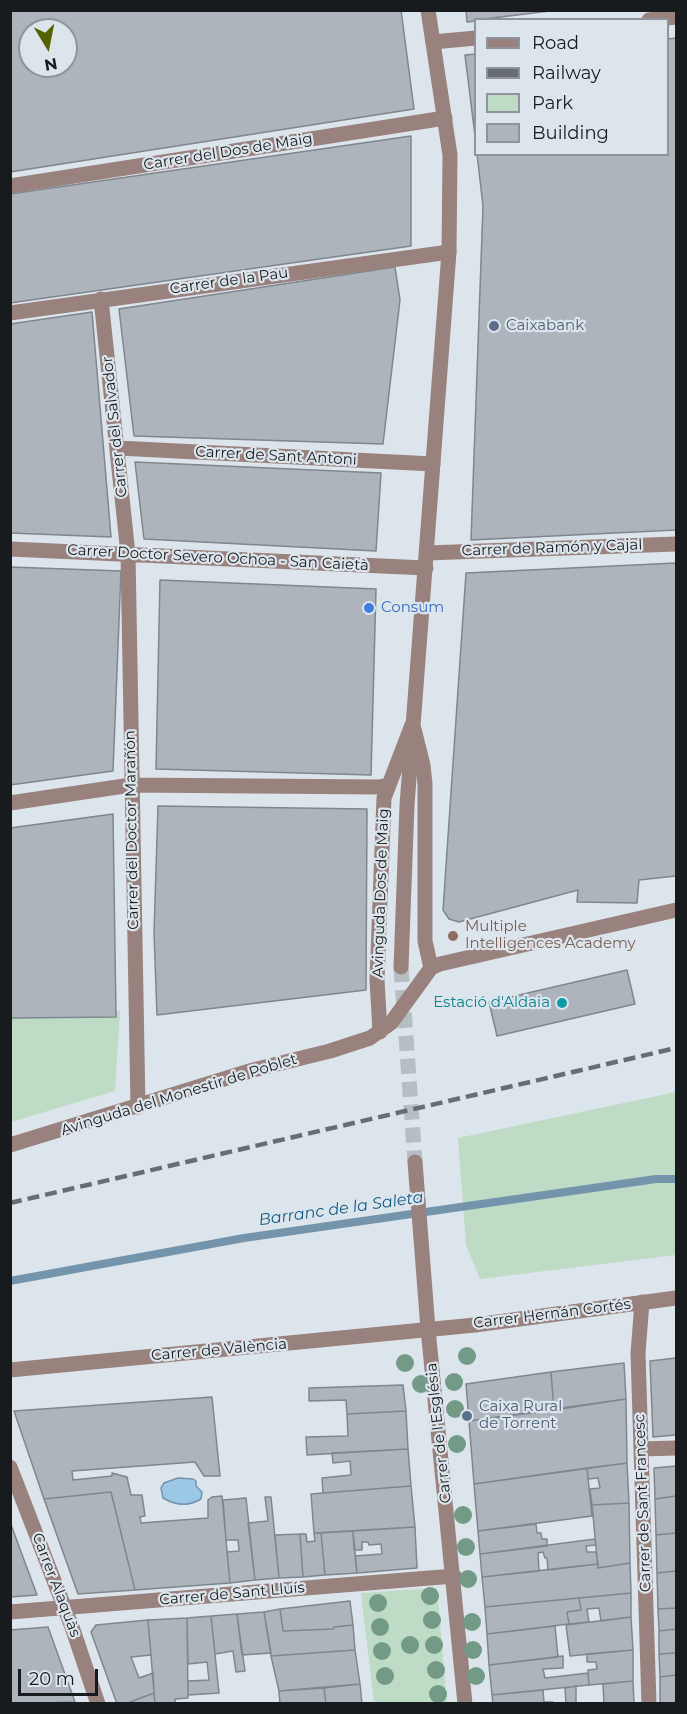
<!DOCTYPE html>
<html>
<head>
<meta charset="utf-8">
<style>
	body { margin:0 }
	#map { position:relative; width:687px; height:1714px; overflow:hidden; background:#dde5ec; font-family:Montserrat,sans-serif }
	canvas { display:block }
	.frame { position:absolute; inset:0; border:12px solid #181b1d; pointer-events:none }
	.legend { position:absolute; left:474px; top:18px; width:195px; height:138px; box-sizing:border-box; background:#dde5ec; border:2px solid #8e9499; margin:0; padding:8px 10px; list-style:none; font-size:18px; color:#181b1d }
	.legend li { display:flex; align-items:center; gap:12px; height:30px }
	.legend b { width:30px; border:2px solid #8e9499 }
	.north { position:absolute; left:18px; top:18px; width:60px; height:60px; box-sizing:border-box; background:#dde5ec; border:2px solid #8e9499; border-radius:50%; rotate:170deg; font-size:16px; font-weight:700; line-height:24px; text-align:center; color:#181b1d }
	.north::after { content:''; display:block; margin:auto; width:21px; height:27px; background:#566201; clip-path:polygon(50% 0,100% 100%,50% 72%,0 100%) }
	.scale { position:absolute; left:18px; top:1669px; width:80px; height:27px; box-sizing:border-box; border:3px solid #181b1d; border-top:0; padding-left:8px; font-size:18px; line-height:21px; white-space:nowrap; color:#181b1d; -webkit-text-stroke:4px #dde5ec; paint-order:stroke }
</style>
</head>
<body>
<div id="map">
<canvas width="687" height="1714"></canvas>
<div class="frame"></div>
<ul class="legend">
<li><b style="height:8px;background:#99827e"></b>Road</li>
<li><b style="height:8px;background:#686d71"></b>Railway</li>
<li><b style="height:16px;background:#bedbc5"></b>Park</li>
<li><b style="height:16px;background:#adb4bb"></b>Building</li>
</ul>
<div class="north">N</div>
<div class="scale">20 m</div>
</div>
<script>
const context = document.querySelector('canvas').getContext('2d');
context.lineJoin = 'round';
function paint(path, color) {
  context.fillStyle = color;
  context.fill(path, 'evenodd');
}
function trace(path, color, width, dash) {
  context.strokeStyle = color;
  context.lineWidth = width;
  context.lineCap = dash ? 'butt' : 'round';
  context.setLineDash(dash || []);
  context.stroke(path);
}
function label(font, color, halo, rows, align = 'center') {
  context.font = font + ' Montserrat,sans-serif';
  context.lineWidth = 4.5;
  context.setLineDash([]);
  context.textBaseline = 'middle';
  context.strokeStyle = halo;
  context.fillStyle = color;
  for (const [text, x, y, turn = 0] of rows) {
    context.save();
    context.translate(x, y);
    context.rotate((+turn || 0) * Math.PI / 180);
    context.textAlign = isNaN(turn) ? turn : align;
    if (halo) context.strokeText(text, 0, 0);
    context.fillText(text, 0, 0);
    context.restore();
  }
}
paint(new Path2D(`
	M120 1011 115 1091 11 1122V1012Z
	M676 1092V1255L480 1279 466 1245 458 1138Z
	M437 1588 447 1703H374L361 1593Z`), '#bedbc5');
const water = new Path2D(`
	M178 1478 193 1479 196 1481V1486L202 1492 201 1499C188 1507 175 1505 163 1498L161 1488 164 1483Z`);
paint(water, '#9cc8e8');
trace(water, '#7494ab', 1.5);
trace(new Path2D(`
	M10 1281 244 1238 656 1179H676`), '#7494ab', 8);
const building = new Path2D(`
	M10 10H401L414 109 10 172ZM30 30H66V66H30Z
	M466 10H558L476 20V21L467 22Z
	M676 38V530L471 540 483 206 477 154H668V39Z
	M476 54V144L465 55Z
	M411 136V246L10 303V194Z
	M395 267 400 300 383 444 134 436 119 309Z
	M92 312 111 537 10 533V324Z
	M135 462 381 473 376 551 144 539Z
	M676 563V876L639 880 637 903 577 902 578 890 459 922 449 919 443 910 466 573Z
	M10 567 121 571 113 771 10 785Z
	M160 580 376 589 371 775 156 769Z
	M158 806 367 809 366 990 157 1015 154 933Z
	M113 814 116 1017 10 1018V828Z
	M627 970 635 1004 497 1036 489 1002Z
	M676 1358V1435L653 1437 650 1361Z
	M624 1363 626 1399 554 1410 551 1372Z
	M551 1372 554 1410 469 1421 466 1384Z
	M403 1385 406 1411 347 1414 346 1400 309 1401V1388Z
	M212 1397 220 1476H204L195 1462 72 1471 73 1480 112 1476V1473L127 1477 131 1495H142L145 1516 140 1517 141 1523 208 1518V1500L212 1497 222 1496 230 1583 135 1590 111 1492 44 1499 14 1411Z
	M626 1399 627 1463 474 1484 469 1421Z
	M406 1411 408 1449 307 1455 306 1437 348 1436 347 1414Z
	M408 1449 411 1486 323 1493 322 1478 351 1475 350 1461 333 1463 332 1453Z
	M627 1463 629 1503 592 1505 590 1489 600 1488 598 1478 588 1479 587 1468Z
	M676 1466V1496L655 1499 654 1468Z
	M587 1468 592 1516 478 1531 474 1484Z
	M411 1486 415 1527 314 1533 311 1494Z
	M111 1492 135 1590 78 1594 44 1499Z
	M676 1496V1533L656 1535 655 1499Z
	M265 1497H271L279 1578 255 1580 248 1523 268 1521Z
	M246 1498 255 1580 230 1583 227 1552 239 1551 238 1540H226L223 1500Z
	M629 1503 630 1563 598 1568 592 1505Z
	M10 1522 37 1595 10 1597Z
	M536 1524 537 1533H541L542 1539H547V1546L480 1554 478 1531Z
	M415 1527 417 1568 357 1573 355 1556 382 1554 381 1544 369 1545 368 1542H362V1550H354L353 1531Z
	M353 1531 357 1573 325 1575 321 1533Z
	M314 1533H321L325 1575 303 1577 300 1534H306L307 1542 315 1541Z
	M676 1533V1571L657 1573 656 1535Z
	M300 1534 303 1577 279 1578 275 1535Z
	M595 1539 596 1545 586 1546 587 1552H596L598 1564 548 1570 547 1558H545L543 1552 538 1553 539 1571 482 1577 480 1554Z
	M630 1563 631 1593 485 1607 482 1577 598 1564V1568Z
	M676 1571V1608L658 1609 657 1573Z
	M631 1593V1617L601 1621 599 1608 587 1609 589 1622 569 1624 567 1612 581 1610 579 1598Z
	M579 1598 581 1610 567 1612 569 1624 487 1634 485 1607Z
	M350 1601 353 1625 334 1627 333 1629 283 1631 280 1609Z
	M676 1608V1629L659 1631 658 1609Z
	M280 1609 283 1631 333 1629 334 1627 353 1625 355 1650 271 1656 264 1612Z
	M264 1612 271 1653 242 1655 237 1614Z
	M237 1614 245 1671 236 1672 233 1651 215 1654 211 1616Z
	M211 1616 219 1693 188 1695V1681L209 1680 207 1662 188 1664 187 1618Z
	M631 1617 633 1650 570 1656 566 1625Z
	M187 1618 188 1698 175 1699V1704H155L148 1620Z
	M148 1620 151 1655 131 1657 139 1678 153 1673 154 1693 125 1704H117L91 1632 96 1625Z
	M555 1626 558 1657 489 1665 487 1634Z
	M48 1627 75 1702 10 1704V1630Z
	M676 1629V1653L659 1654V1631Z
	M355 1650 360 1684 279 1691 271 1656Z
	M633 1650V1681L589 1685 588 1670 597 1669 596 1662H587V1654Z
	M676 1653V1675L660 1677 659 1654Z
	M563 1656V1668L543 1669 545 1678 588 1673 589 1685 492 1695 489 1665Z
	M676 1675V1704H660V1677Z
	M633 1681 634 1704H604L603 1684Z
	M360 1684 362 1704H326L324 1688Z
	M576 1686V1704H566L565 1688Z
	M324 1688 326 1704H280L279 1691Z
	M543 1690 544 1702H553V1704H493L492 1695Z
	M154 1693 155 1704H125Z`);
paint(building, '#adb4bb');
trace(building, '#7f868d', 1.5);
trace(new Path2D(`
	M401 967 415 1162`), '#b6bdc3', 15, [15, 8]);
trace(new Path2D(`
	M649 20 676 17
	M433 42 476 38
	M10 186 445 118
	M101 299 128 554 138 1107
	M10 313 449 252
	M118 448 433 464
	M10 549 426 568
	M427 553 676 544
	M414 729 423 765 425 784V941L431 968
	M10 803 131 785 379 787 388 785
	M380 1032 377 980 384 798 412 725
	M10 1145 253 1070 330 1051 370 1038 391 1023 431 968 440 964 676 910
	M642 1302 638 1353 649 1704
	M10 1370 475 1325 676 1298
	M641 1449 676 1448
	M10 1467 72 1627 98 1704
	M10 1612 454 1576`), '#99827e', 15);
trace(new Path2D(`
	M401 967 407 805 449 252 450 155 428 10
	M415 1162 428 1329 465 1704`), '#99827e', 15);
trace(new Path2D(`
	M10 1203 676 1048`), '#686d71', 4.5, [12, 6]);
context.fillStyle = '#729a87';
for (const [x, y] of [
	[467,1356],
	[405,1363],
	[454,1382],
	[421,1384],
	[455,1409],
	[457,1444],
	[463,1515],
	[466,1547],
	[468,1579],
	[430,1596],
	[378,1603],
	[432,1620],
	[472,1622],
	[380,1627],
	[410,1645],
	[434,1645],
	[473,1650],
	[382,1651],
	[436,1670],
	[385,1676],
	[476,1676],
	[438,1694]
]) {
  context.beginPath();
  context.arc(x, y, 9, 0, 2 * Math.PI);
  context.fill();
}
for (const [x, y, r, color] of [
	[494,326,6,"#5c6f8a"],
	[369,608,6,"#3f7fe0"],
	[453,936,6,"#8d6e63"],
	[562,1003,6,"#0f9aa8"],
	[467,1416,6,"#5c6f8a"]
]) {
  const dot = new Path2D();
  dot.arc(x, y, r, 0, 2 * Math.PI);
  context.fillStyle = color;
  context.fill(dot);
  trace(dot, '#dde5ec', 2);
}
label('15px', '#181b1d', '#dde5ec', [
	["Carrer del Dos de Maig",228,152,-9],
	["Carrer de la Pau",229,281,-8],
	["Carrer del Salvador",115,427,-96],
	["Carrer de Sant Antoni",276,456,3],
	["Carrer de Ramón y Cajal",552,548,-2],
	["Carrer Doctor Severo Ochoa - San Caietà",218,558,3],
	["Carrer del Doctor Marañón",132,830,-91],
	["Avinguda Dos de Maig",381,893,-88],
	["Avinguda del Monestir de Poblet",179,1095,-17],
	["Carrer Hernán Cortés",552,1314,-7],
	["Carrer de València",219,1350,-5],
	["Carrer de l'Església",439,1433,-96],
	["Carrer de Sant Francesc",643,1503,-92],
	["Carrer Alaquàs",56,1585,69],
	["Carrer de Sant Lluís",232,1594,-5]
]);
label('15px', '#4e5e75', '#dde5ec', [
	["Caixabank",506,326],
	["Caixa Rural",479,1407],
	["de Torrent",479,1424]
], 'left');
label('15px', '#366cbe', '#dde5ec', [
	["Consum",381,608]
], 'left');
label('15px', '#785e54', '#dde5ec', [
	["Multiple",465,927],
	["Intelligences Academy",465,944]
], 'left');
label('15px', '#0d838f', '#dde5ec', [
	["Estació d'Aldaia",550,1003]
], 'right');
label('italic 16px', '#125c85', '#dde5ec', [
	["Barranc de la Saleta",341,1209,-8]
]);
</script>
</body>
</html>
